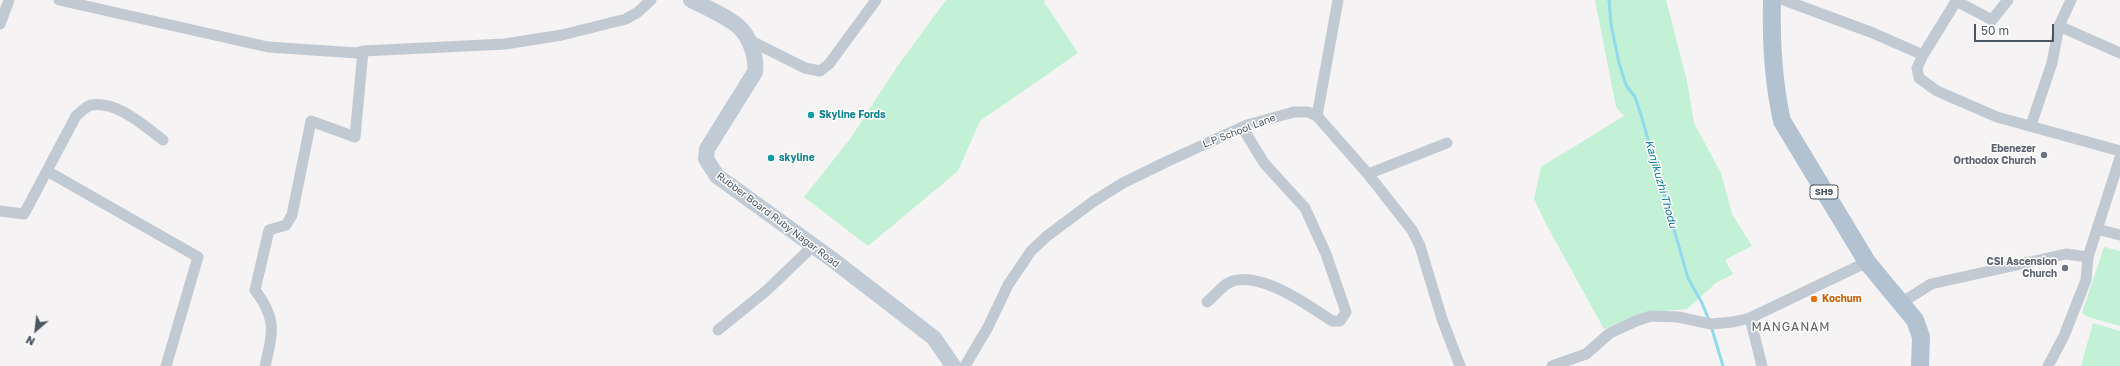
<!DOCTYPE html>
<html>
<head>
<meta charset="utf-8">
<style>
	body { margin:0 }
	#map { position:relative; width:2120px; height:366px; overflow:hidden; background:#f5f3f3; font-family:"Golos Text",sans-serif }
	canvas { display:block }
	.north { position:absolute; left:16px; top:310px; width:40px; height:40px; -webkit-text-stroke:3px #fff; paint-order:stroke; rotate:208deg; font-size:11px; font-weight:700; line-height:16px; text-align:center; color:#4a5661 }
	.north::after { content:''; display:block; margin:auto; width:14px; height:18px; background:#4a5661; clip-path:polygon(50% 0,100% 100%,50% 72%,0 100%) }
	.scale { position:absolute; left:1974px; top:24px; width:80px; height:18px; box-sizing:border-box; border:2px solid #4a5661; border-top:0; padding-left:5px; font-size:12px; line-height:14px; white-space:nowrap; color:#4a5661; -webkit-text-stroke:3px #fff; paint-order:stroke }
</style>
</head>
<body>
<div id="map">
<canvas width="2120" height="366"></canvas>
<div class="north">N</div>
<div class="scale">50 m</div>
</div>
<script>
const context = document.querySelector('canvas').getContext('2d');
context.lineJoin = 'round';
function paint(path, color) {
  context.fillStyle = color;
  context.fill(path, 'evenodd');
}
function trace(path, color, width, dash) {
  context.strokeStyle = color;
  context.lineWidth = width;
  context.lineCap = dash ? 'butt' : 'round';
  context.setLineDash(dash || []);
  context.stroke(path);
}
function label(font, color, halo, rows, align = 'center') {
  context.font = font + ' "Golos Text",sans-serif';
  context.lineWidth = 3;
  context.setLineDash([]);
  context.textBaseline = 'middle';
  context.strokeStyle = halo;
  context.fillStyle = color;
  for (const [text, x, y, turn = 0] of rows) {
    context.save();
    context.translate(x, y);
    context.rotate((+turn || 0) * Math.PI / 180);
    context.textAlign = isNaN(turn) ? turn : align;
    if (halo) context.strokeText(text, 0, 0);
    context.fillText(text, 0, 0);
    context.restore();
  }
}
paint(new Path2D(`
	M946 0H1045L1044 2 1078 53 980 121 958 171 868 246 804 197 850 139 897 67Z
	M1595 0H1666L1687 81 1694 123 1721 173 1732 214 1752 246 1725 260 1733 274 1716 283 1687 309 1644 313 1604 329 1546 224 1534 199 1541 167 1624 116 1616 107Z
	M2104 247 2120 251V326L2088 317 2082 313Z
	M2093 323 2120 331V366H2081Z`), '#c3f1d5');
trace(new Path2D(`
	M1609 0 1611 24 1619 63 1626 85 1635 97 1641 115 1688 278 1702 303 1709 320
	M1711 326 1723 366`), '#90daee', 3);
trace(new Path2D(`
	M59 0 268 47 357 53 363 51 505 44 562 35 626 19 638 12 651 0
	M1784 0 1873 33 1923 55
	M2008 0 1992 20 1960 3H1955L1923 55 1917 68 1919 78 1937 91 1997 117 2120 151
	M0 24 9 0
	M2059 26 2120 53
	M747 39 805 68 820 71 829 64 876 0
	M1317 116 1338 0
	M2031 125 2052 63 2059 26 2071 0
	M47 171 198 257 166 366
	M1368 174 1447 143
	M0 211 24 214 76 116C80 113 86 106 91 105 118 101 144 126 163 140
	M2097 229 2120 235
	M1207 302C1213 297 1219 290 1225 285 1253 265 1308 305 1332 321H1340L1346 312 1326 254 1305 208 1264 163 1242 127
	M1901 303 1931 284 2066 254 2088 257
	M1750 318 1762 366
	M718 330 766 291 812 247
	M265 366C273 332 277 319 255 290L269 230 286 225 292 215 311 121 355 137 363 51
	M965 366 988 327 1008 285 1031 251 1047 236 1094 201 1123 183 1168 161 1247 125 1294 112H1308L1317 116 1368 174 1412 230 1420 246 1442 319 1460 366
	M1552 366 1586 354 1610 333 1636 321 1651 316 1678 317 1711 324 1733 322 1750 318 1867 262
	M2048 366 2064 336 2086 280 2088 257 2120 158`), '#c1cad2', 11);
trace(new Path2D(`
	M691 0C702 5 731 19 739 27 750 37 757 58 755 72L707 149 706 159 717 176 833 260 934 338 953 366`), '#c1cbd6', 16);
trace(new Path2D(`
	M1772 0C1771 41 1773 81 1782 121L1867 262 1915 320 1921 337 1920 366`), '#b3c2d1', 18);
for (const [x, y, r, color] of [
	[811,115,4,"#0f9aa8"],
	[2044,155,4,"#6b7280"],
	[771,158,4,"#0f9aa8"],
	[2065,268,4,"#6b7280"],
	[1814,299,4,"#e8710a"]
]) {
  const dot = new Path2D();
  dot.arc(x, y, r, 0, 2 * Math.PI);
  context.fillStyle = color;
  context.fill(dot);
  trace(dot, '#fff', 1.5);
}
for (const [x, y, w] of [
	[1824,192,28]
]) {
  const box = new Path2D();
  box.roundRect(x - w / 2, y - 7, w, 14, 3);
  context.fillStyle = '#fff';
  context.fill(box);
  trace(box, '#4a5661', 1);
}
label('bold 9px', '#4a5661', null, [
	["SH9",1824,192]
]);
label('bold 10px', '#0d838f', '#fff', [
	["Skyline Fords",819,115],
	["skyline",779,158]
], 'left');
label('10px', '#4a5661', '#fff', [
	["L.P School Lane",1239,131,-21],
	["Rubber Board Ruby Nagar Road",778,220,37]
]);
label('bold 10px', '#5b616d', '#fff', [
	["Ebenezer",2036,149],
	["Orthodox Church",2036,161],
	["CSI Ascension",2057,262],
	["Church",2057,274]
], 'right');
label('bold 10px', '#c56008', '#fff', [
	["Kochum",1822,299]
], 'left');
label('italic 11px', '#0c7c9b', '#fff', [
	["Kanjikuzhi Thodu",1661,184,74]
]);
context.letterSpacing = '1px';
label('12px', '#5f6368', '#fff', [
	["MANGANAM",1791,327]
]);
context.letterSpacing = '0px';
</script>
</body>
</html>
